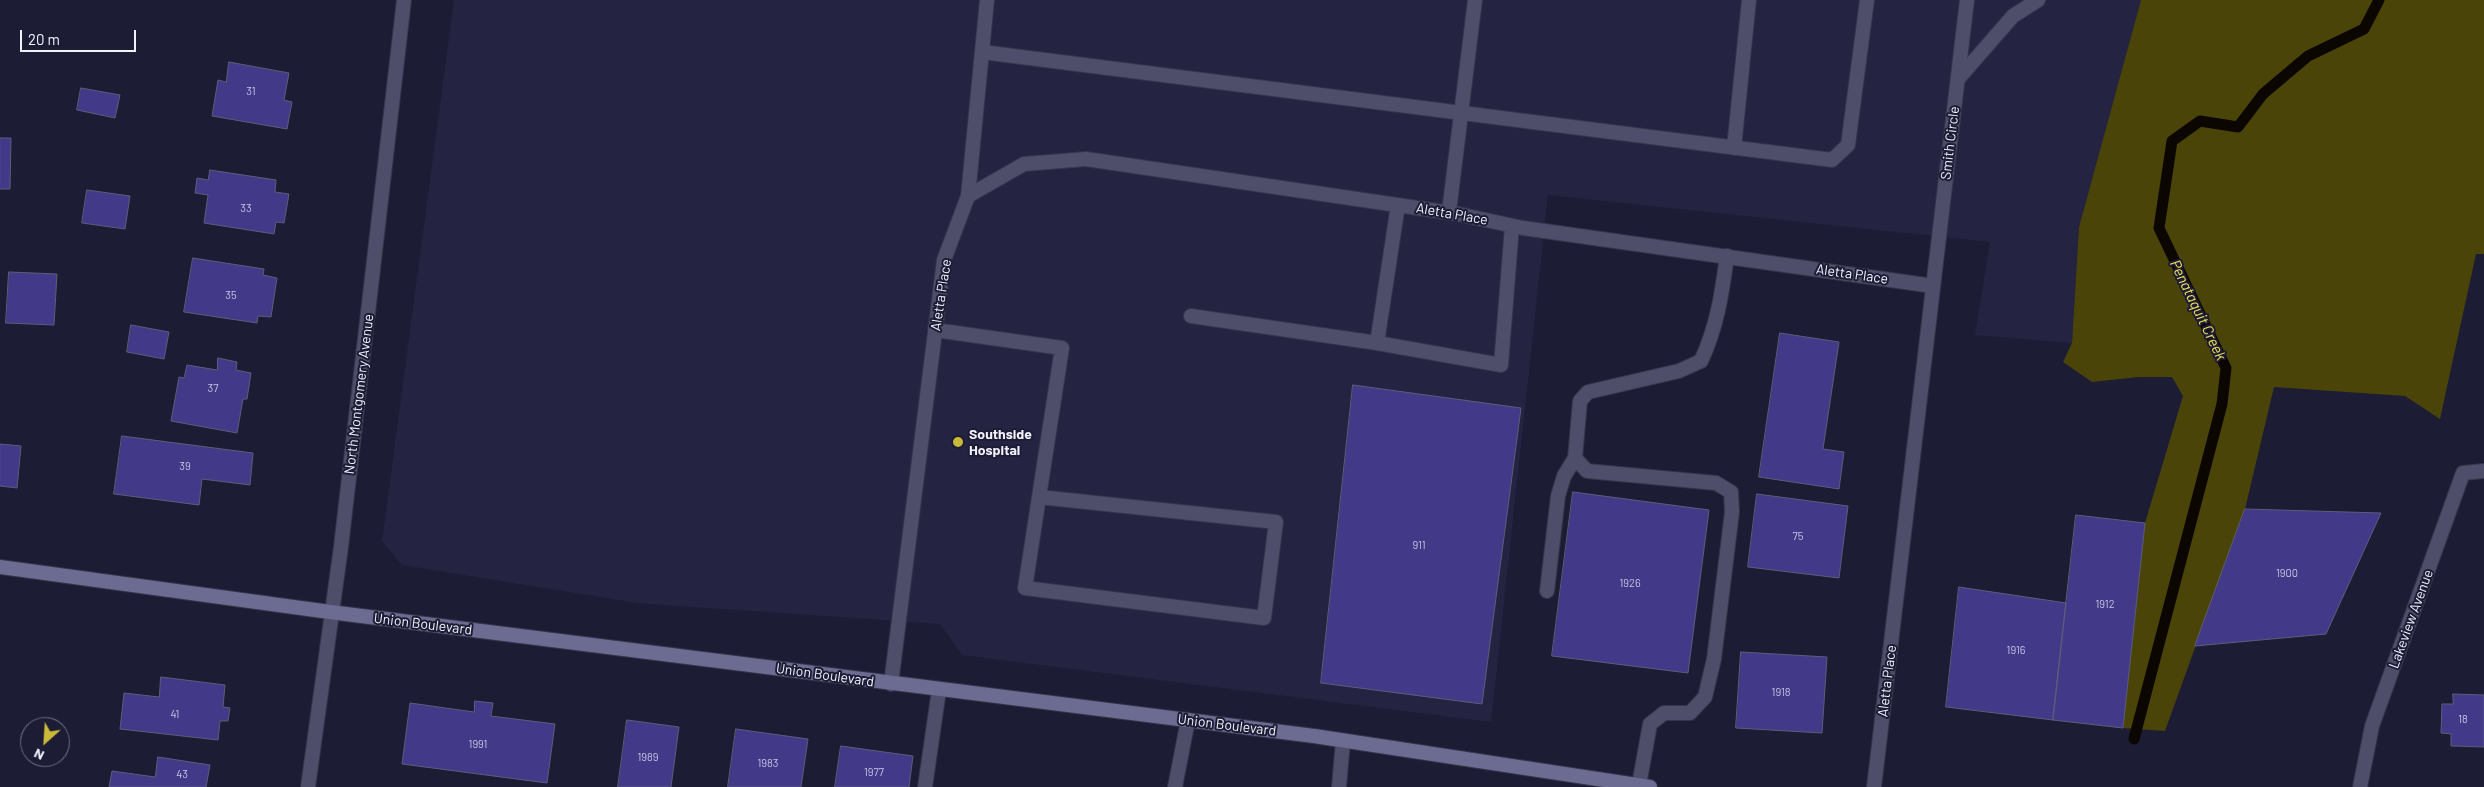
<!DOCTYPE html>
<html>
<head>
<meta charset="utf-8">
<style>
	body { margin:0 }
	#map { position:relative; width:2484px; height:787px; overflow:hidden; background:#1d1c35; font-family:Barlow,sans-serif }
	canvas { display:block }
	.north { position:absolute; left:20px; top:717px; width:50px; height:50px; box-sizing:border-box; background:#1d1c35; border:1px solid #727186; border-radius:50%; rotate:206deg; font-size:14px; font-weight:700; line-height:20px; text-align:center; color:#f1f1ff }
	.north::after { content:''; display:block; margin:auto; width:18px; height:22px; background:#caba3a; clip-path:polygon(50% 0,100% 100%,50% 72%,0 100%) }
	.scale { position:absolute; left:20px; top:30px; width:116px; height:22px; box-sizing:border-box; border:2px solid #f1f1ff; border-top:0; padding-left:6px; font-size:15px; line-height:18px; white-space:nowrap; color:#f1f1ff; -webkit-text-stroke:4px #1d1c35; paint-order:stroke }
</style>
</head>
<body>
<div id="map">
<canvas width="2484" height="787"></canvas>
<div class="north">N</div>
<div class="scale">20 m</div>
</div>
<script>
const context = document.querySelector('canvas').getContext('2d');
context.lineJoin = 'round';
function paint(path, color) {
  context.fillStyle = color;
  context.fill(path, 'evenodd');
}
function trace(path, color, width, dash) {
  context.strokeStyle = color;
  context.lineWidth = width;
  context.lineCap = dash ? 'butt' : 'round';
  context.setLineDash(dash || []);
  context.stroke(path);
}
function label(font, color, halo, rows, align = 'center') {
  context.font = font + ' Barlow,sans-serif';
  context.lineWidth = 4;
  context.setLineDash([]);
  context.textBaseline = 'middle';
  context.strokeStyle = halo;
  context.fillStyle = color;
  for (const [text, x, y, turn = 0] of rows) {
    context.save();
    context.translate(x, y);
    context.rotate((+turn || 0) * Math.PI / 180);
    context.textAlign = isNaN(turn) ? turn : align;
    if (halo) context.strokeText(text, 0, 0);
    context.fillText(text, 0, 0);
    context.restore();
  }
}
paint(new Path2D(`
	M454 0H2141L2079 227 2072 343 1975 335 1990 242 1548 195 1491 722 962 655 940 624 637 603 402 565 382 541Z`), '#242342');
paint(new Path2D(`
	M2141 0H2484V254H2476L2440 419 2405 396 2274 387 2245 509 2165 731 2123 728 2145 523 2183 396 2172 377H2138L2092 382 2063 362 2072 343 2079 227Z`), '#4b4409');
trace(new Path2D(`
	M2134 739 2222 404 2226 368 2159 228 2172 141 2200 121 2238 127 2263 94 2308 56 2364 29 2379 0`), '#0b0700', 11);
const building = new Path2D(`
	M229 62 289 73 284 100 292 102 287 129 212 116 218 80 226 82Z
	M81 88 120 95 115 118 77 110Z
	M0 138H11L10 189H0Z
	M210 170 276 180 275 192 289 194 284 223 276 222 274 234 204 223 208 195 195 193 197 178 208 180Z
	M87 190 130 196 125 229 82 223Z
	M193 258 264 269 263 275 277 278 271 317 258 316 257 323 184 312Z
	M9 272 57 274 54 325 6 323Z
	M131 325 169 332 164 359 127 352Z
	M1780 333 1839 342 1823 449 1844 452 1839 489 1759 477Z
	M218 358 237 362 236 370 251 373 247 399H243L237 433 171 421 179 377 184 378 187 365 217 370Z
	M1353 385 1521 408 1482 704 1321 683Z
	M122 436 253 453 250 485 202 479 199 505 114 494Z
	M0 444 21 446 17 488 0 486Z
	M1573 492 1709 510 1688 673 1552 656Z
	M1757 494 1848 506 1839 578 1748 567Z
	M2245 509 2381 513 2326 634 2195 646Z
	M2076 515 2145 523 2123 728 2053 720Z
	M1959 587 2066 603 2053 720 1946 707Z
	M1741 652 1827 657 1822 733 1736 728Z
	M161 677 225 685 223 707 230 708 228 721H220L218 740 120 729 124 693 159 697Z
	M2453 694 2484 695V747L2451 746V734L2441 733 2442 704H2453Z
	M475 701 493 703 491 716 555 724 547 783 402 764 410 703 474 712Z
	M627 720 679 727 671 787H618Z
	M736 729 808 739 801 787H728Z
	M841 746 913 756 909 787H835Z
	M158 757 210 765 206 787H109L112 771 155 777Z`);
paint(building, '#423a89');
trace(building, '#5c5d7a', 1);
const service = new Path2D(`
	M982 52 1832 160 1848 145 1867 0
	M1958 79 2013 16 2038 0
	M1734 148 1749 0
	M968 196 987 0
	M1449 212 1475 0
	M1191 316 1377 343 1501 365 1512 226
	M935 330 1062 348 1025 588 1264 618 1276 522 1039 497
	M1377 343 1398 205
	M1575 458 1587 471 1716 483 1731 492 1732 512 1714 659 1705 697 1690 713H1664L1650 724 1639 785
	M1547 591 1558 496 1564 476 1575 458 1580 401 1588 392 1679 371 1701 361C1717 327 1722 293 1727 256
	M925 787 939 690
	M1175 787 1188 720
	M1339 787 1343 741`);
const minor = new Path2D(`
	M891 684 944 260 968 196 1024 164 1086 159 1458 214 1523 228 1933 286
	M308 787 341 547 404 0
	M1874 787 1967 0
	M2360 787 2372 726 2463 473 2484 471`);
const secondary = new Path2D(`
	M0 567 330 612 1314 736 1650 787`);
trace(service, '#373549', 16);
trace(minor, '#373549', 16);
trace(secondary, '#373549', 16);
trace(service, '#4e4e6a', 14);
trace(minor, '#4e4e6a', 14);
trace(secondary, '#6c6c93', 14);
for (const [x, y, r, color] of [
	[958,442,6,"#caba3a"]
]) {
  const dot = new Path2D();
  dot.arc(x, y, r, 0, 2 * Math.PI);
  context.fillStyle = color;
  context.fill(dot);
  trace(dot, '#1d1c35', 2);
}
label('11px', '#c5c3e2', null, [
	["31",251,91],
	["33",246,208],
	["35",231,295],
	["37",213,388],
	["39",185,466],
	["75",1798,536],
	["911",1419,545],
	["1900",2287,573],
	["1926",1630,583],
	["1912",2105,604],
	["1916",2016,650],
	["1918",1781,692],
	["41",175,714],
	["18",2463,719],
	["1991",478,744],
	["1989",648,757],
	["1983",768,763],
	["1977",874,772],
	["43",182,774]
]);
label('14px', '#f1f1ff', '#1d1c35', [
	["Smith Circle",1950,143,-83],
	["Aletta Place",1452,214,10],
	["Aletta Place",1852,274,8],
	["Aletta Place",941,295,-81],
	["North Montgomery Avenue",359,394,-83],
	["Lakeview Avenue",2411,619,-70],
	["Union Boulevard",423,624,7],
	["Union Boulevard",825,675,8],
	["Aletta Place",1887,681,-83],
	["Union Boulevard",1227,725,7]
]);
label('bold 14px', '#f1f1ff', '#1d1c35', [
	["Southside",969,434],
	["Hospital",969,450]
], 'left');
label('italic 15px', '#f1e055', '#1d1c35', [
	["Penataquit Creek",2198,310,64]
]);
</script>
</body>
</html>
